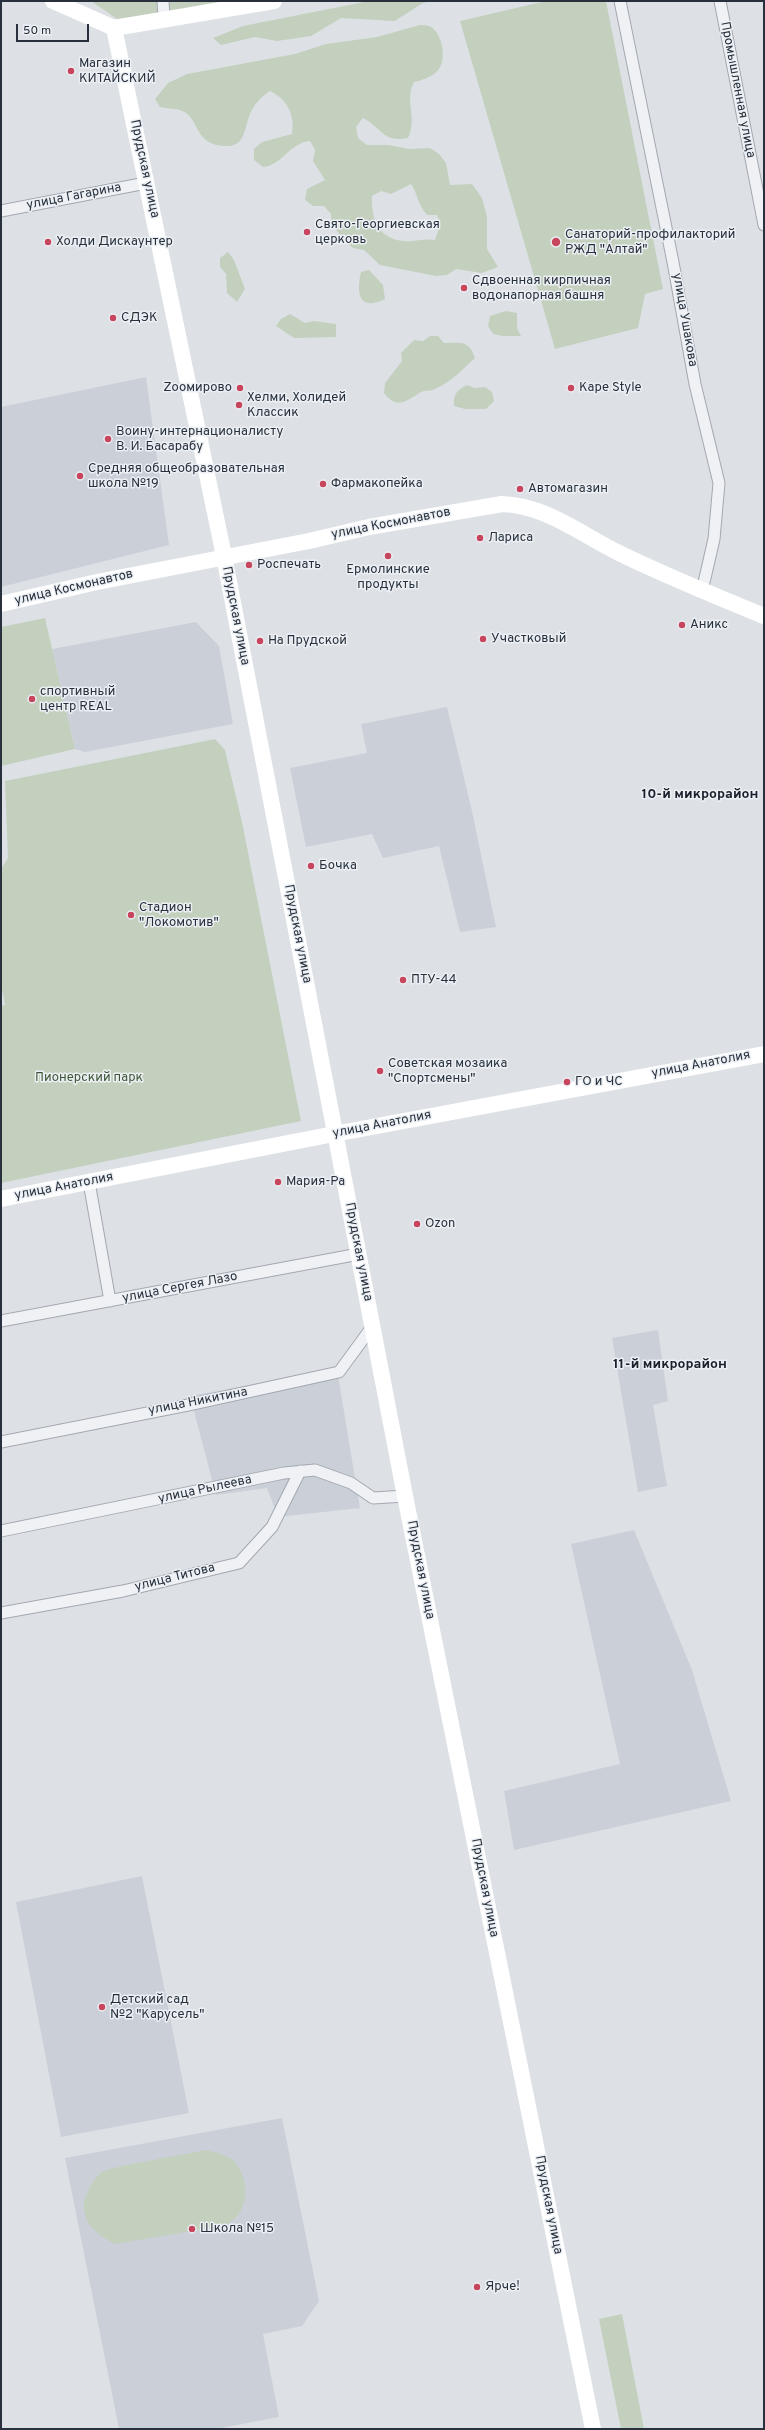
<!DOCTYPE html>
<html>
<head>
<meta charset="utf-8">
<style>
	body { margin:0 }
	#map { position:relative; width:765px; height:2430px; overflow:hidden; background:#dde1e6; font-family:Overpass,sans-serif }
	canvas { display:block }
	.frame { position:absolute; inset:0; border:2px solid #27303c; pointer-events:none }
	.scale { position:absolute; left:16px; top:24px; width:73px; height:18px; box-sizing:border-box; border:2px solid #27303c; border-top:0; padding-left:5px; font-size:12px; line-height:14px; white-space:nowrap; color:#27303c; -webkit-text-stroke:3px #ecf0f4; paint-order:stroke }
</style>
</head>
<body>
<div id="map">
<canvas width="765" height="2430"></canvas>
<div class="frame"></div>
<div class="scale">50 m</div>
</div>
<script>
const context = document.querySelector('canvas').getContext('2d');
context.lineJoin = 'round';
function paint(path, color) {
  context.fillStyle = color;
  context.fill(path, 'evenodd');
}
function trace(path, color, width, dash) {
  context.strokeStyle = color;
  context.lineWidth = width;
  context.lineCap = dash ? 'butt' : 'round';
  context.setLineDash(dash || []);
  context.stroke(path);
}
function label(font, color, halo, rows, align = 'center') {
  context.font = font + ' Overpass,sans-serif';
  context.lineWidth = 3;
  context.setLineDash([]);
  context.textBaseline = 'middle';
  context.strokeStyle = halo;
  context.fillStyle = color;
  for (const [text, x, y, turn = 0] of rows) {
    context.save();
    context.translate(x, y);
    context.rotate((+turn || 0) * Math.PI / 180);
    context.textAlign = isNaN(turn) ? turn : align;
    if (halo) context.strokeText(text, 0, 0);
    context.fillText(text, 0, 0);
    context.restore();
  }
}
paint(new Path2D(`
	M146 377 169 545 1 587V407Z
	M196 622 219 646 233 724 85 752 75 749 52 649Z
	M447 707 472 811 496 927 460 932 439 846 383 858 372 834 306 847 290 768 367 753 361 724Z
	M658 1330 668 1401 653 1405 667 1486 638 1492 612 1338Z
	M337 1369 360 1508 278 1517 267 1488 216 1495 190 1396Z
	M634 1530 692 1670 731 1801 514 1850 504 1791 620 1764 571 1544Z
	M142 1876 189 2113 61 2137 16 1902Z
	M282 2118 319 2301 302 2326 263 2334 279 2417 216 2429H119L65 2158Z`), '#cbd0d8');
paint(new Path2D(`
	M91 1H222L190 8 117 19Z
	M369 1H432L423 3 395 21 341 18 311 36 277 41 255 37 221 45 213 38 243 26Z
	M546 1H606L663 289 645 294 638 328 555 349 460 21Z
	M420 25C423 25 427 25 429 26 442 31 447 58 439 69 433 77 423 80 414 82 404 102 418 117 408 138 382 143 383 128 363 118L356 127 358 138 367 145H389L409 149 430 148 439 154 446 163 450 185 472 184 482 198 487 217V249L498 267 482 273 456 269 447 275 436 276 380 265 364 250 353 248 345 241 332 225 331 214 324 206H313L305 200 307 189 325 180 313 161 315 150 310 141C289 143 283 165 263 167L254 160V149L262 142 292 134C295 115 288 100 270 91 261 97 252 106 249 117 244 130 245 145 228 146 193 147 200 117 182 111 176 108 167 109 160 107L155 99 168 83 187 74 295 54 326 44 377 37ZM411 184C418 195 418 205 427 215H437L440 225 435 240C424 238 415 242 404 241 378 239 371 219 372 196L381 191 391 194Z
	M228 252 234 260 245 289 237 302 227 293 226 274 220 267V258Z
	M369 270 383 285 385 299C359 312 356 293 361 272Z
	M506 311 517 313V328L521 336H503L493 334 488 326 490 316Z
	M290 314 305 323 314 321 336 324V337L294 338 276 326 281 319Z
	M430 336H438L444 343C461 343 469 340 475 358 462 370 450 383 433 390 429 391 425 390 421 392 406 401 397 410 384 393L385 383 402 361 401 353 414 340 423 341Z
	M467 385 475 388 485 387 492 392 494 401 486 409H465L454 406C453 394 457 390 467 385Z
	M45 618 75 749 1 766V627Z
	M215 739 225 750 242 822 301 1121 1 1183V1006L5 1005 1 984V869L8 858 5 781Z
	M207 2150C216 2153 229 2155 235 2162 246 2175 249 2198 240 2212 237 2217 231 2221 227 2225L115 2244C100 2236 87 2228 84 2210 83 2197 92 2180 102 2172 109 2167 192 2153 207 2150Z
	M622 2314 644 2429H621L599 2319Z`), '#c3d0be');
const street = new Path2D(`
	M163 1 164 19
	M620 1 673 262 695 384 719 483 714 539 702 591
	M720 1 764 225
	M1 211 146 183
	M89 1182 110 1301
	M1 1321 359 1254
	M1 1442 188 1405 339 1372 372 1327
	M1 1531 284 1473 315 1470 351 1483 373 1498 405 1496
	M1 1613 123 1591 239 1563 272 1527 300 1471`);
trace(street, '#a3a8b0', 13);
trace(street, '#eff1f5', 11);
trace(new Path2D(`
	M53 1 114 28 274 1
	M114 28 224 556 405 1496 593 2429
	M1 604 97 582 309 541 369 527 502 504C545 505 582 535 619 553 666 576 715 596 764 616
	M1 1199 334 1134 764 1054`), '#fff', 16);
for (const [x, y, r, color] of [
	[71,71,4,"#c7465e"],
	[307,232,4,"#c7465e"],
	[48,242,4,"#c7465e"],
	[556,242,5,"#c7465e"],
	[464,288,4,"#c7465e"],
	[113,318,4,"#c7465e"],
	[240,388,4,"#c7465e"],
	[571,388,4,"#c7465e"],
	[239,405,4,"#c7465e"],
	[108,439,4,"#c7465e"],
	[80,476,4,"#c7465e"],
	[323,484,4,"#c7465e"],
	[520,489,4,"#c7465e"],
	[480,538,4,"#c7465e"],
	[388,556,4,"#c7465e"],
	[249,565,4,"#c7465e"],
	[682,625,4,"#c7465e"],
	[483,639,4,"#c7465e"],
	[260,641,4,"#c7465e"],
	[32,699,4,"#c7465e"],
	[311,866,4,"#c7465e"],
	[131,915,4,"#c7465e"],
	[403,980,4,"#c7465e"],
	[380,1071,4,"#c7465e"],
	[567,1082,4,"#c7465e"],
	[278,1182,4,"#c7465e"],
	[417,1224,4,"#c7465e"],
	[102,2007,4,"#c7465e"],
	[192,2229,4,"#c7465e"],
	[477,2287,4,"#c7465e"]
]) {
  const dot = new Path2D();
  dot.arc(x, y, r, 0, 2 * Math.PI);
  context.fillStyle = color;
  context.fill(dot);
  trace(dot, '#ecf0f4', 1.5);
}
label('13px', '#27303c', '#ecf0f4', [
	["Магазин",79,64],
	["КИТАЙСКИЙ",79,79],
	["Свято-Георгиевская",315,225],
	["церковь",315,240],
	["Санаторий-профилакторий",565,235],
	["РЖД \"Алтай\"",565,250],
	["Холди Дискаунтер",56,242],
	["Сдвоенная кирпичная",472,281],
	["водонапорная башня",472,296],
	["СДЭК",121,318],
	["Zooмирово",232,388,"right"],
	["Каре Style",579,388],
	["Хелми, Холидей",247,398],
	["Классик",247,413],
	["Воину-интернационалисту",116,432],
	["В. И. Басарабу",116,447],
	["Средняя общеобразовательная",88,469],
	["школа №19",88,484],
	["Фармакопейка",331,484],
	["Автомагазин",528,489],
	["Лариса",488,538],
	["Роспечать",257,565],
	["Ермолинские",388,570,"center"],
	["продукты",388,585,"center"],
	["Аникс",690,625],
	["Участковый",491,639],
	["На Прудской",268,641],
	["спортивный",40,692],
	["центр REAL",40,707],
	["Бочка",319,866],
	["Стадион",139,908],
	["\"Локомотив\"",139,923],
	["ПТУ-44",411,980],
	["Советская мозаика",388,1064],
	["\"Спортсмены\"",388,1079],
	["ГО и ЧС",575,1082],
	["Мария-Ра",286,1182],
	["Ozon",425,1224],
	["Детский сад",110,2000],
	["№2 \"Карусель\"",110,2015],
	["Школа №15",200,2229],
	["Ярче!",485,2287]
], 'left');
label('13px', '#27303c', '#ecf0f4', [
	["Промышленная улица",737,90,79],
	["Прудская улица",144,169,78],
	["улица Гагарина",74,197,-11],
	["улица Ушакова",684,320,80],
	["улица Космонавтов",391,524,-11],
	["улица Космонавтов",74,588,-13],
	["Прудская улица",235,616,79],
	["Прудская улица",297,934,79],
	["улица Анатолия",701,1065,-11],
	["улица Анатолия",382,1125,-11],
	["улица Анатолия",64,1187,-11],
	["Прудская улица",358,1252,79],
	["улица Сергея Лазо",180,1288,-11],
	["улица Никитина",198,1402,-11],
	["улица Рылеева",205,1490,-12],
	["Прудская улица",420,1570,79],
	["улица Титова",175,1578,-14],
	["Прудская улица",484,1888,79],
	["Прудская улица",548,2205,79]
]);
label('13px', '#3d5735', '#ecf0f4', [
	["Пионерский парк",89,1078]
]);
label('bold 14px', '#1a212d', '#ecf0f4', [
	["10-й микрорайон",700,795],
	["11-й микрорайон",670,1365]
]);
</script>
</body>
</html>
